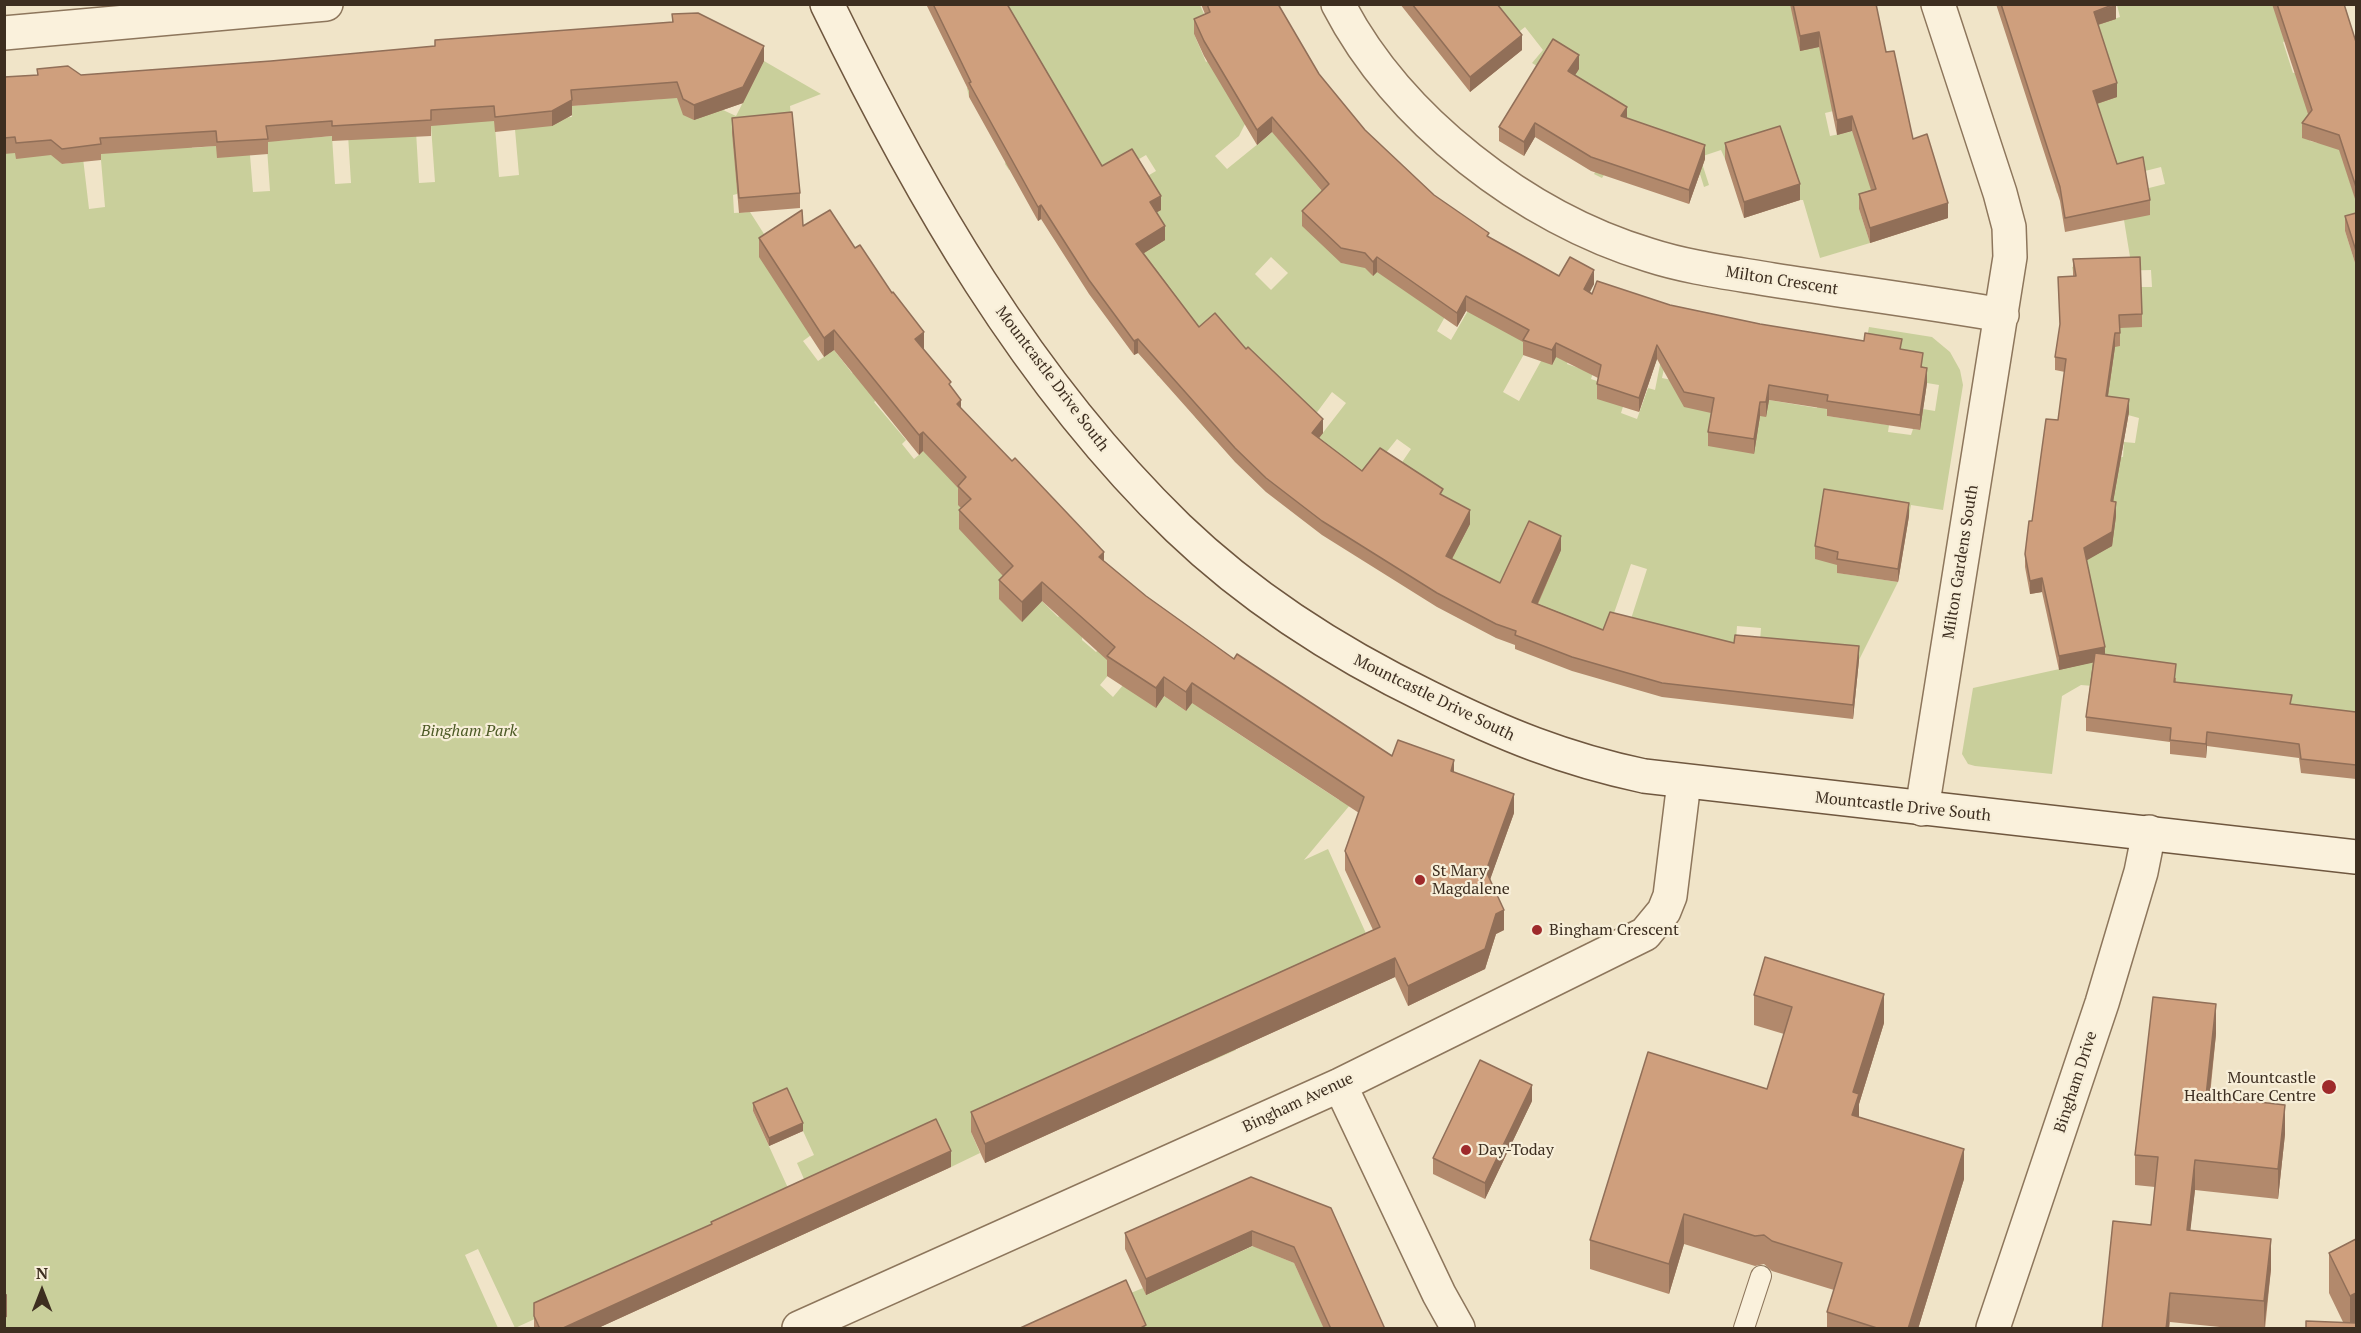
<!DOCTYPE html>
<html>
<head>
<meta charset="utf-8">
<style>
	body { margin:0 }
	#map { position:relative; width:2361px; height:1333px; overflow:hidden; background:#f0e4c8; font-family:"PT Serif",serif }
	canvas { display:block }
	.frame { position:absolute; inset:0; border:6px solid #3d2e20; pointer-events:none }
	.north { position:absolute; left:12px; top:1261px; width:60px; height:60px; -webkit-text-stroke:4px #f7eed8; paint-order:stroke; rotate:0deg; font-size:16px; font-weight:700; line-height:24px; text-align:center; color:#3d2e20 }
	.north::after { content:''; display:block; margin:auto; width:21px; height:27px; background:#3d2e20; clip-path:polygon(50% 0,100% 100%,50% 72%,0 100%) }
</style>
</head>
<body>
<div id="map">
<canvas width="2361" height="1333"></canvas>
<div class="frame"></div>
<div class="north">N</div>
</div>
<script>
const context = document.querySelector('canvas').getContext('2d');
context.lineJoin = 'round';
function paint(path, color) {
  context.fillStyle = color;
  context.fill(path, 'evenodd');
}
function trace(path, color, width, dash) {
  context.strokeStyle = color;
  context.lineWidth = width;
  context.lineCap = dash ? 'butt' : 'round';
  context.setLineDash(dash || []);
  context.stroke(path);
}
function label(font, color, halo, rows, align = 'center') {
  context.font = font + ' "PT Serif",serif';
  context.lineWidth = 4.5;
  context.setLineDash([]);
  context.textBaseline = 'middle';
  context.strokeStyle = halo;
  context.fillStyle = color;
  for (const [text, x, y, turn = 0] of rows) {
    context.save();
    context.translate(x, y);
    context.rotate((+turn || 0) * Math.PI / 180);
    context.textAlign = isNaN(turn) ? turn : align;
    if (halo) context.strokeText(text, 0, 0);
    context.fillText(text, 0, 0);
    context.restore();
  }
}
paint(new Path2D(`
	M1012 5H1200L1210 27 1194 34 1206 62 1278 19 1254 106 1239 136 1215 156 1227 169 1322 92 1276 136 1321 190 1370 150 1341 263 1363 266 1398 249 1451 306 1437 331 1451 340 1499 257 1529 345 1503 392 1519 401 1546 352 1569 359 1567 364 1593 373 1591 379 1628 391 1621 413 1637 419 1648 388 1655 390 1669 319 1674 321 1662 378 1682 382 1760 416 1769 400 1817 408 1826 350 1827 416 1889 425 1888 432 1911 435 1913 429 1920 430 1921 421 1914 420 1916 414 1922 415 1923 409 1935 411 1939 385 1921 382 1865 348 1869 327 1932 337 1950 352 1960 370 1963 385 1943 510 1911 505 1909 516 1839 563 1838 573 1898 582 1859 660 1759 655 1761 628 1737 626 1735 653 1615 647 1501 598 1431 562 1394 474 1411 449 1397 439 1361 484 1273 497 1346 403 1332 392 1315 415 1215 440 1195 417 1239 380 1214 328 1158 376 1050 233 1156 171 1146 155 1098 183 1069 135 1009 170 1005 164 1031 61 969 97 967 88 991 75 998 11ZM1271 257 1288 273 1271 290 1255 274ZM1631 564 1647 569 1630 622 1613 616Z
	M1485 5H1810L1800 50 1819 47 1842 109 1825 113 1830 136 1906 120 1876 204 1859 209 1870 243 1820 258 1803 200H1800L1780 142 1725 159 1721 150 1700 157 1709 185 1704 187 1700 174 1698 178 1614 159 1602 178 1594 174 1626 121 1532 63 1543 50 1525 27 1511 38Z
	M2117 5H2280L2316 31 2283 42 2293 73 2302 71 2312 125 2310 141 2318 143 2336 138 2356 201V228L2345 231 2356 266V739L2117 688 2081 685 2062 696 2052 774 1975 766 1968 764 1962 754 1973 688 2105 659 2084 564 2100 454 2123 457 2124 442 2135 443 2139 418 2106 409 2086 357 2119 328 2141 287H2152L2151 270 2073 272 2072 267 2130 257 2124 220 2145 189 2165 184 2161 167 2057 193 2055 186 2113 167 2068 34 2120 17Z
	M508 50 558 118 572 117 571 106 661 99V90L710 104 736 116 764 61 821 94 790 106 792 127 737 194 733 195 734 213 750 212 773 248 860 299 803 341 818 361 834 350 852 373 892 342 919 363 874 402 906 440 902 444 914 459 957 423 967 515 1009 561 1022 621 1042 601 1058 617 1064 612 1083 628 1082 640 1096 652 1103 645 1121 660 1100 685 1113 697 1167 633 1156 708 1164 696 1186 711 1197 695 1210 715 1339 800 1381 768 1304 860 1328 849 1373 949 1222 1019 1236 1050 1207 1063 1155 1048 1147 1031 1134 1038 1141 1055 971 1132 980 1153 951 1167 937 1136 810 1193 797 1163 814 1155 787 1096 753 1111 808 1232 791 1240 777 1209 684 1251 698 1282 668 1296 654 1265 515 1328 478 1249 465 1255 498 1328H5L4 92 62 164 78 162 83 158 89 209 105 207 95 90 107 153 168 149 187 83 192 148 249 143 253 192 270 191 262 76 276 141 332 136 335 184 351 183 344 70 416 131 419 183 435 182 426 56 494 114 499 177 519 175Z
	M1253 1246 1294 1263 1324 1328H1141L1126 1295 1143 1288 1146 1294Z`), '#c9cf9b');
const lane = new Path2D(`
	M1744 1328 1761 1276`);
const street = new Path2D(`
	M1338 4C1398 120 1526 218 1649 255 1689 268 1732 273 1773 280 1850 292 1926 302 2002 315
	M4 33 326 4
	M1922 809 2010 257 2009 227 2000 193 1938 4
	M1340 1085 1439 1294 1458 1328
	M799 1328 1340 1085 1645 934 1664 911 1670 896 1684 782
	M1993 1328 2102 1003 2141 872 2149 832`);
const secondary = new Path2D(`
	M827 4C919 193 1026 381 1178 528 1252 599 1339 654 1430 698 1503 734 1564 759 1644 776L2356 857`);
trace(lane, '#8d765c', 22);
trace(street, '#8d765c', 36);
trace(secondary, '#6f573f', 36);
trace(lane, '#faf1dc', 20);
trace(street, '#faf1dc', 33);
trace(secondary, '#faf1dc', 33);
paint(new Path2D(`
	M926 4H1012L1008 6 1102 166 1161 210 1157 212 1165 240 1144 253 1199 327 1246 349 1323 433 1319 438 1362 471 1443 496 1470 524 1452 559 1500 583 1561 550 1538 604 1603 630 1734 643 1859 660 1853 719 1662 697 1572 671 1515 649V645L1496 638 1437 607 1322 535 1266 492 1235 462 1138 353 1134 355 1089 294 1041 219 1038 221 969 97V91Z
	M1201 4H1278L1319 74 1365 130 1434 195 1489 238 1559 276 1594 284 1589 292 1592 294 1670 305 1760 324 1902 350 1923 367 1927 383 1920 430 1827 416V409L1769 400 1766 417 1760 416 1754 454 1708 446V432L1711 413 1684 407 1657 359 1639 412 1597 399V384L1598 378 1556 357 1552 365 1523 355V342L1466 311 1457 327 1377 272 1373 276 1365 268 1341 263 1302 226V211L1322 191 1272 132 1257 145 1204 56 1194 34V19L1205 14Z
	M1400 4H1497L1522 50 1470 92Z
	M1790 4H1876L1886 52 1913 139 1948 218 1870 243 1859 209V194L1871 190 1852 131 1837 135 1819 47 1800 51Z
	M1996 4 2116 5V19L2098 25 2117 97 2097 104 2117 164 2150 200V215L2065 232 2060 201Z
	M2272 4H2344L2356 42V202L2339 150 2302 138V123L2308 114Z
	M672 14 764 61 743 103 694 120 683 115 677 98 572 106V115L552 126 495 132 494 121 431 126V136L332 141V136L268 142V154L217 158 216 146 101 154V160L62 164 51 155 16 159 15 153 4 154V77L37 75V69L81 75 271 61 435 46 672 22Z
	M1579 69 1575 75 1627 118 1705 159 1689 204 1591 171 1535 137 1524 156 1499 141V127Z
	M732 118 800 193V208L739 213 732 133Z
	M1725 143 1800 200 1744 218 1725 159Z
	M2356 213V266L2345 231V216Z
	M803 226 924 350 951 387 961 409 1104 561 1146 596 1234 659 1392 756 1454 772 1514 813 1490 879 1504 930 1496 934 1485 969 1408 1006 1395 977 985 1163 971 1132V1112L1373 930 1345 870V851L1359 813 1192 703 1186 711 1164 696 1156 708 1107 676V660L1042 601 1022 622 999 599V580L1003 576 959 529V510L961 508 958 505V488L923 451 919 455 834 350 824 357 759 257V238Z
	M2073 259 2142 314V327L2120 328V346L2115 347 2108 396 2129 412 2113 502 2116 516 2112 546 2086 560 2105 654 2176 678V682L2292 704 2356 712V779L2301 773 2299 758 2207 746 2206 758 2170 754V742L2086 731V717L2093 662 2059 670 2042 592 2030 594 2025 567V554L2058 420 2065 372 2055 370V357L2060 326 2058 277 2073 276Z
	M1909 516 1898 582 1837 573V565L1815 559V546Z
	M1754 995 1884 1023 1859 1104V1118L1964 1179 1918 1329H1827V1312L1834 1290 1772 1271 1764 1264 1755 1266 1684 1244 1669 1294 1590 1269V1240L1767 1089 1784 1034 1754 1025Z
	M2216 1034 2210 1096 2285 1134 2278 1199 2195 1190 2190 1230 2271 1269 2265 1329H2240L2170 1322 2169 1329H2102L2151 1225 2155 1187 2135 1185V1155Z
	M1532 1101 1485 1199 1433 1174V1158Z
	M753 1103 803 1131 769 1146 753 1111Z
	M951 1167 596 1329H534V1303L711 1225V1222Z
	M1251 1177 1385 1329H1324L1294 1263 1252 1246 1146 1295 1125 1249V1233Z
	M2356 1239V1329L2343 1322 2329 1293V1253Z`), '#b2896c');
paint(new Path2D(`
	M2116 5V19L2094 26V12Z
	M1819 32V47L1800 51V36Z
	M1522 35V50L1470 92V77Z
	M764 46V61L743 103 694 120V105Z
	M1579 55V69L1568 86V71Z
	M2117 83V97L2093 105V91Z
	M572 100V115L552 126V111Z
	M1627 107V121L1621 116Z
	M1852 116V131L1837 135V120Z
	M1272 117V132L1257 145V130Z
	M1535 123V137L1524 156V142Z
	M1705 145V159L1689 204V190Z
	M1800 184V200L1744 218V202Z
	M1161 196V210L1150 216V202Z
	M1948 203V218L1870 243V228Z
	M1041 205V219L1038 221V207Z
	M1165 226V240L1136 258V244Z
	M1377 257V272L1373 276V262Z
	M1594 270V284L1584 304V289Z
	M1466 296V311L1457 327V313Z
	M834 330V350L824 357V338Z
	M924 332V352L915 339Z
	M2115 333V347L2106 409V396Z
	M1138 339V353L1134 355V341Z
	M1556 343V357L1552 365V350Z
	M1657 345V359L1639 412V398Z
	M1927 368V383L1920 430V415Z
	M1769 385V400L1766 417V402Z
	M2129 399V412L2111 514V501Z
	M961 400V420L957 404Z
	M1760 402V416L1754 454V439Z
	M1323 419V433L1312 447V433Z
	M923 432V451L919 455V435Z
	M2116 502V516L2112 546 2084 562V548Z
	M1909 503V516L1898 582V569Z
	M1470 510V524L1446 570V556Z
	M1561 536V550L1532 616V602Z
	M1104 552V572L1099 557Z
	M2042 578V592L2030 594V581Z
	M1042 582V601L1022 622V602Z
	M1859 646V660L1853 719V705Z
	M2105 647V660L2059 670V656Z
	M1164 677V696L1156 708V688Z
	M1192 683V703L1186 711V692Z
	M2207 732V746L2206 758V744Z
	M1454 760V780L1451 771Z
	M1514 794V813L1486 891V871Z
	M1504 910V930L1496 934 1485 969 1408 1006V986L1496 914Z
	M1395 958V977L985 1163V1144Z
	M1884 994V1023L1859 1104V1124L1852 1115 1853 1092Z
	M2216 1004V1034L2206 1125V1096Z
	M1532 1085V1101L1485 1199V1183Z
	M2285 1105V1134L2278 1199V1169Z
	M803 1123V1131L769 1146V1138Z
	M1964 1149V1179L1918 1329H1908Z
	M951 1151V1167L596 1329H561Z
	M2195 1160V1190L2187 1260V1230Z
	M1684 1214V1244L1669 1294V1264Z
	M1252 1231V1246L1146 1295V1279Z
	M2271 1239V1269L2264 1329V1301Z
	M2170 1293 2169 1329H2166Z
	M2356 1293V1329H2350V1296Z
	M7 1294V1317L4 1318V1295Z`), '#916f58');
const building = new Path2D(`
	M933 4H1007L1102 166 1132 149 1161 196 1150 202 1165 226 1136 244 1199 327 1215 313 1246 349 1248 347 1323 419 1312 433 1362 471 1380 448 1443 489 1440 494 1470 510 1446 556 1500 583 1529 521 1561 536 1532 602 1603 630 1610 612 1734 643 1735 635 1859 646 1853 705 1662 683 1572 657 1515 635 1516 631 1496 624 1437 593 1322 521 1266 478 1235 448 1138 339 1134 341 1089 280 1041 205 1038 207 969 83 971 82Z
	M1207 4H1278L1319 74 1365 130 1434 195 1489 233 1487 236 1559 276 1570 257 1594 270 1584 289 1592 294 1597 281 1670 305 1760 324 1864 341 1865 333 1902 339 1900 349 1923 353 1921 367 1927 368 1920 415 1827 401 1828 395 1769 385 1766 402H1760L1754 439 1708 432 1714 398 1684 392 1657 345 1639 398 1597 384 1601 365 1556 343 1552 350 1523 340 1529 330 1466 296 1457 313 1377 257 1373 262 1365 253 1341 248 1302 211 1329 184 1272 117 1257 130 1204 41 1194 19 1210 12Z
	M1412 4H1497L1522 35 1470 77Z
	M1793 4H1876L1886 52 1894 51 1913 139 1927 134 1948 203 1870 228 1859 194 1876 189 1852 116 1837 120 1819 32 1800 36Z
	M2001 4H2115L2094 12 2117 83 2093 91 2117 164 2143 157 2150 200 2065 218 2060 187Z
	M2277 4H2344L2356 42V187L2339 135 2302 123 2312 110Z
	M698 13 764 46 743 87 694 105 683 99 677 82 571 90 572 100 552 111 495 117 494 106 431 110V120L332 126V121L266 126 268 139 217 142 216 131 100 138 101 144 62 149 51 140 16 143 15 137 4 138V77L38 75 37 69 68 66 81 75 271 61 435 46V40L673 22 672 14Z
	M1553 39 1579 55 1568 71 1627 107 1621 116 1705 145 1689 190 1591 157 1535 123 1524 142 1499 127Z
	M792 112 800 193 739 198 732 118Z
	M1780 126 1800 184 1744 202 1725 143Z
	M802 210 803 226 830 210 855 248 860 245 892 293 893 292 924 332 915 339 951 382 949 384 961 400 957 404 1012 461 1015 458 1104 552 1099 557 1146 596 1234 659 1237 654 1392 756 1398 740 1454 760 1451 771 1514 794 1486 871 1504 910 1496 914 1485 949 1408 986 1395 958 985 1144 971 1112 1380 927 1345 851 1364 797 1192 683 1186 692 1164 677 1156 688 1107 656 1115 647 1042 582 1022 602 999 580 1013 566 959 510 971 499 958 486 966 477 923 432 919 435 834 330 824 338 759 238Z
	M2356 213V251L2345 216Z
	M2140 257 2142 314 2119 315 2120 333H2115L2106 396 2129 399 2111 501 2116 502 2112 532 2084 548 2105 647 2059 656 2042 578 2030 581 2025 554 2029 521H2032L2046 419 2058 420 2066 359 2055 357 2060 324 2058 277 2076 276 2073 259Z
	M1824 489 1909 503 1898 569 1837 559 1838 552 1815 546Z
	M2095 653 2176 664 2174 682 2292 695 2290 704 2356 712V765L2301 759 2299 744 2207 732 2206 744 2170 740 2171 728 2086 717Z
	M1765 957 1884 994 1853 1092 1859 1094 1852 1115 1964 1149 1908 1329H1880L1827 1312 1842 1263 1772 1241 1764 1235 1755 1236 1684 1214 1669 1264 1590 1240 1648 1052 1767 1089 1792 1007 1754 995Z
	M2153 997 2216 1004 2206 1096 2285 1105 2278 1169 2195 1160 2187 1230 2271 1239 2264 1301 2170 1293 2166 1329H2102L2113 1221 2151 1225 2158 1157 2135 1155Z
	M1480 1060 1532 1085 1485 1183 1433 1158Z
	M787 1088 803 1123 769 1138 753 1103Z
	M936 1119 951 1151 561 1329H540L534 1316V1303L712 1224 711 1222Z
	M1251 1177 1331 1208 1385 1329H1331L1294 1247 1252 1231 1146 1279 1125 1233Z
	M2356 1239V1293L2350 1296 2329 1253Z
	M1126 1280 1146 1325 1139 1329H1018Z
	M2306 1321 2356 1323V1329H2306Z`);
paint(building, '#cf9f7d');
trace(building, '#916f58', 1.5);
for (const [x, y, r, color] of [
	[1420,880,6,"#9e2a2b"],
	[1537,930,6,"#9e2a2b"],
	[2329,1087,8,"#9e2a2b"],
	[1466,1150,6,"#9e2a2b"]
]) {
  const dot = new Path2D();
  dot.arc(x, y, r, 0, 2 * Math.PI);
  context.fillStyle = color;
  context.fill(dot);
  trace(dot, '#f7eed8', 2);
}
label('16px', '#3d2e20', '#f7eed8', [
	["Milton Crescent",1782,281,9],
	["Mountcastle Drive South",1052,379,53],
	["Milton Gardens South",1961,562,-81],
	["Mountcastle Drive South",1434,698,26],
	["Mountcastle Drive South",1903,807,6],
	["Bingham Drive",2076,1082,-72],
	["Bingham Avenue",1298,1103,-25]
]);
label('italic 16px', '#4d5a26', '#f7eed8', [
	["Bingham Park",469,731]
]);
label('16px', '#3d2e20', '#f7eed8', [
	["St Mary",1432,871],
	["Magdalene",1432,889],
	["Bingham Crescent",1549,930],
	["Mountcastle",2316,1078,"right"],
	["HealthCare Centre",2316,1096,"right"],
	["Day-Today",1478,1150]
], 'left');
</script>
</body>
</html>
